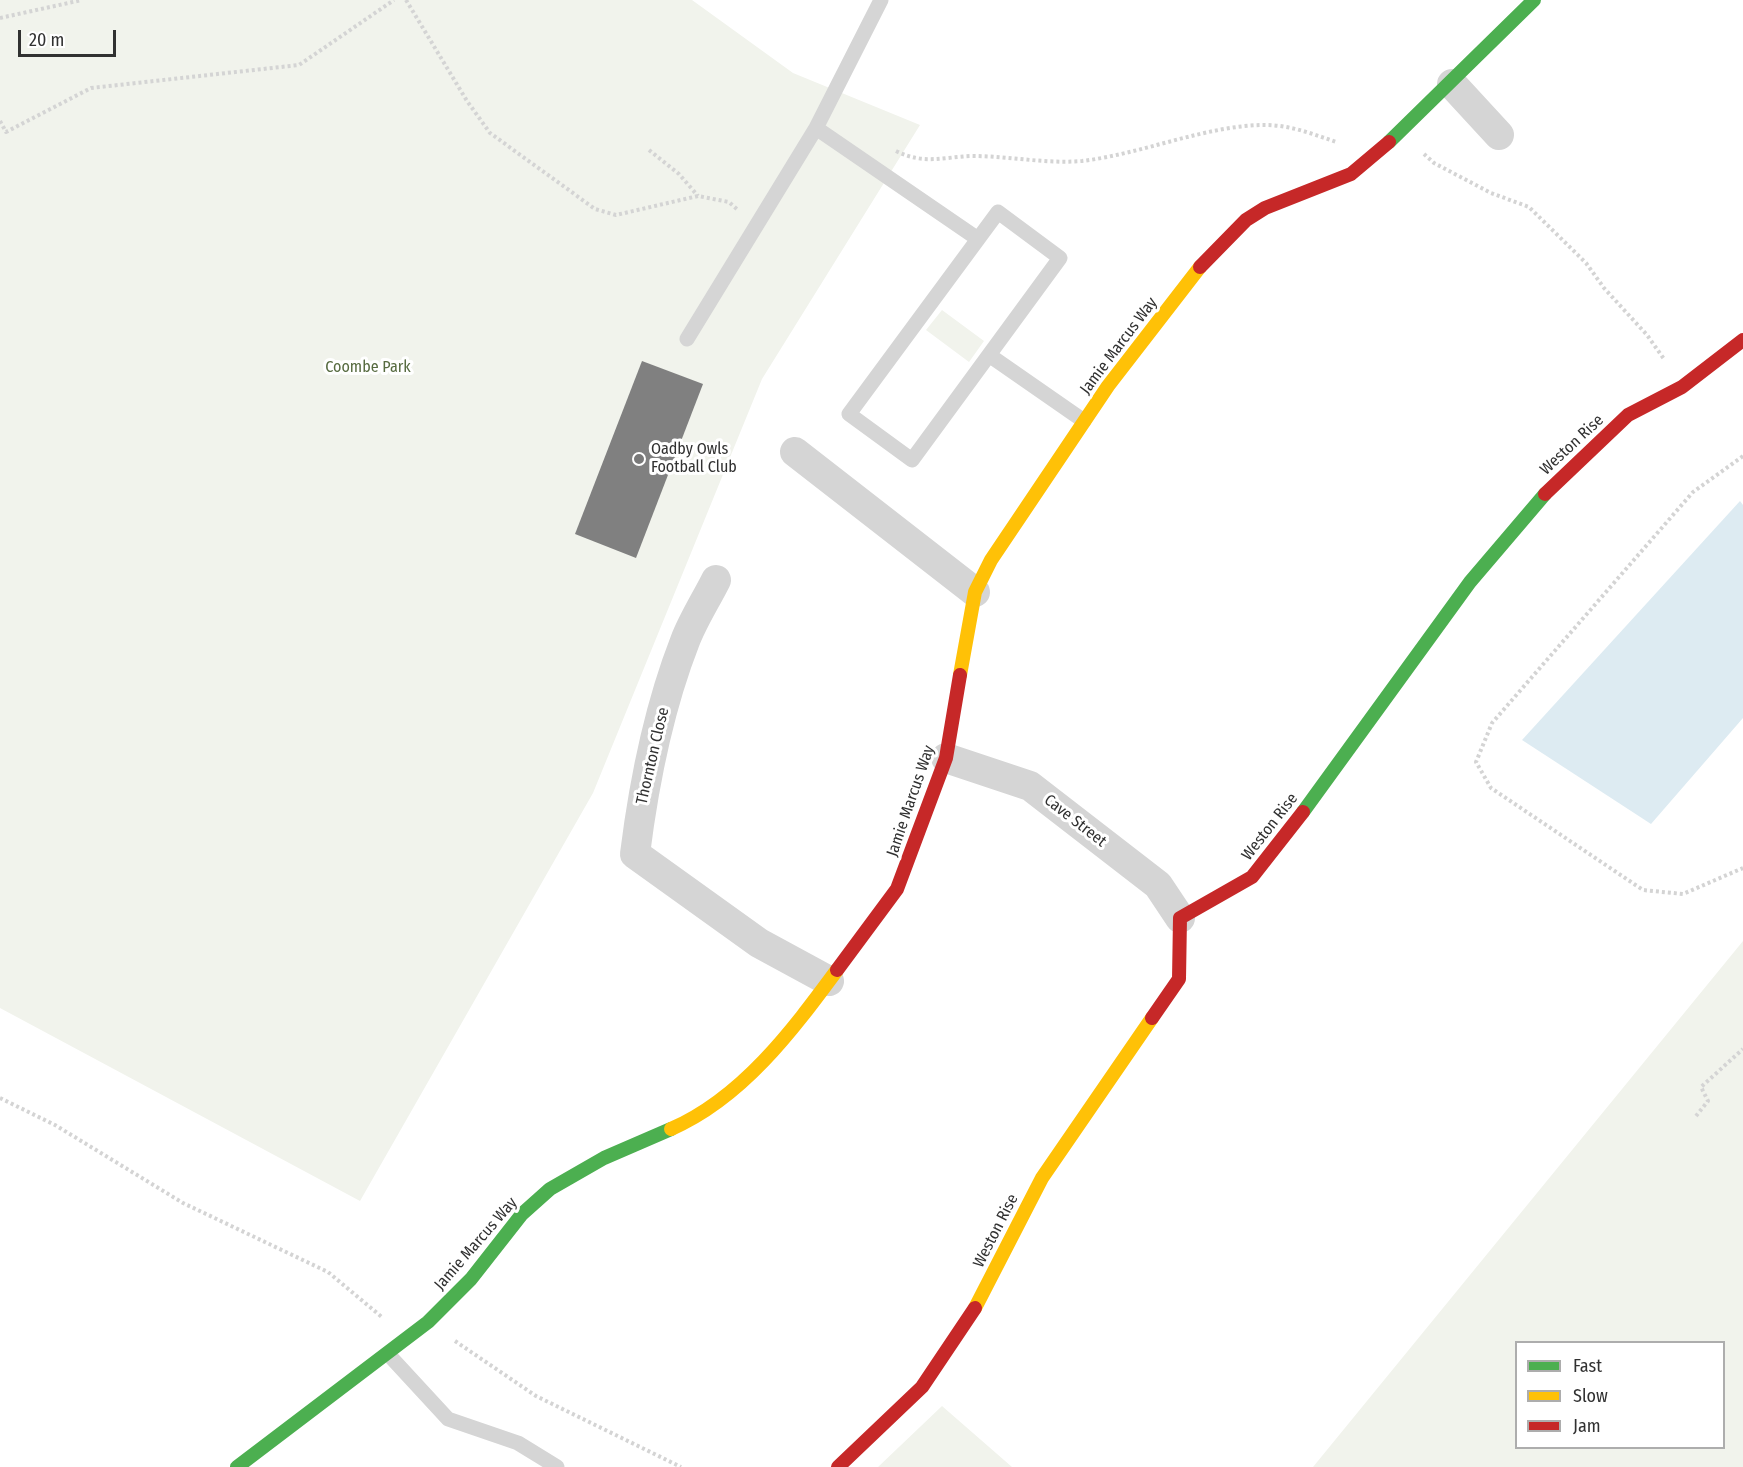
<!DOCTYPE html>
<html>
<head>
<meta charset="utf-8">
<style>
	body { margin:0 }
	#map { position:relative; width:1743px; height:1467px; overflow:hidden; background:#fff; font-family:"Fira Sans Condensed",sans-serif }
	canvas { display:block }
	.legend { position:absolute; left:1515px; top:1341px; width:210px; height:108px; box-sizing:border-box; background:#fff; border:2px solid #adadad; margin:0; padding:8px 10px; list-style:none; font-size:18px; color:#313131 }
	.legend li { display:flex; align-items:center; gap:12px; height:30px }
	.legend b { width:30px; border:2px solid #adadad }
	.scale { position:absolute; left:18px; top:30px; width:98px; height:27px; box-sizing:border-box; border:3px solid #313131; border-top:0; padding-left:8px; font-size:18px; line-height:21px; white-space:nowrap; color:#313131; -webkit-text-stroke:4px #fff; paint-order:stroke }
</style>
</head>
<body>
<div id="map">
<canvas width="1743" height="1467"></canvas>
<ul class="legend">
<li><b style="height:8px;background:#4caf50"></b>Fast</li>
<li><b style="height:8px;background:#ffc107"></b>Slow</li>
<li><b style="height:8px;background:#c62828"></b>Jam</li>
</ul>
<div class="scale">20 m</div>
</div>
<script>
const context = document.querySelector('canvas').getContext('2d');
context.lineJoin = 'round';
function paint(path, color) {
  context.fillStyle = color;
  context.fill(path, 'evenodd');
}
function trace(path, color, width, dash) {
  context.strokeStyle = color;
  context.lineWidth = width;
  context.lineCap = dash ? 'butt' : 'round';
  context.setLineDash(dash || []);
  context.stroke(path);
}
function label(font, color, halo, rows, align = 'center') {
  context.font = font + ' "Fira Sans Condensed",sans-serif';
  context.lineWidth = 6;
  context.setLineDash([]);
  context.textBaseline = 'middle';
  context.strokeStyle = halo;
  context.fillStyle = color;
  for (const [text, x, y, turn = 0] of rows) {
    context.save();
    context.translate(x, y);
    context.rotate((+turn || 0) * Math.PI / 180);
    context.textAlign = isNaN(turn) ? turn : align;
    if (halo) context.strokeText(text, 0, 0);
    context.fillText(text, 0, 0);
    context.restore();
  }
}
paint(new Path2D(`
	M0 0H692L793 73 920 125 762 379 593 793 360 1201 0 1008Z
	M942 310 984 341 969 362 926 330Z
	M1743 941V1467H1313ZM1516 1342H1724V1448H1516Z
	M942 1406 1012 1467H878Z`), '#f1f3ec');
paint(new Path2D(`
	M1740 501 1743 505V718L1651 824 1522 740Z`), '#ddebf2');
paint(new Path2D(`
	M642 361 703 384 636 558 575 534Z`), '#808080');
trace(new Path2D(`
	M406 0 467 101 490 133 595 209 616 215 698 196 729 202 738 210
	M0 18 82 0
	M0 121 6 132 91 88 299 65 394 0
	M649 150 679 174 698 196
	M896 151C924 165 943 157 972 156 1009 156 1044 164 1082 161 1142 154 1207 125 1265 125 1290 125 1313 134 1336 142
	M1424 154 1434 163 1491 193 1529 207 1586 263 1604 288 1647 335 1664 359
	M1743 456 1693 492 1492 723 1476 762 1491 788 1643 890 1683 894 1743 868
	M0 1098 55 1125 183 1203 328 1272 383 1318
	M1696 1116 1708 1101 1701 1087 1743 1049
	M455 1341 536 1396 681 1467`), '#d4d4d4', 4, [3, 3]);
trace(new Path2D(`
	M816 128 978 239
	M998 212 1060 258 912 460 849 414Z
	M687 339 816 128 881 0
	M989 355 1084 421
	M388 1354 448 1419 518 1443 557 1467`), '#d5d5d5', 15);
trace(new Path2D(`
	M1452 84 1499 135
	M795 452 975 592
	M716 580C706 600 693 620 685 641 658 710 644 782 635 854L759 943 829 981
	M946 758 1030 786 1158 885 1180 918`), '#d5d5d5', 30);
trace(new Path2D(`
	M1389 142 1534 0
	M1303 812 1470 582 1545 494
	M237 1467 428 1322 471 1279 522 1214 550 1189 604 1158 671 1129`), '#4caf50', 14);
trace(new Path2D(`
	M960 675 975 592 991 560 1108 386 1200 267
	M671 1129C742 1098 792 1031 837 970
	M975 1308 1042 1178 1152 1018`), '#ffc107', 14);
trace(new Path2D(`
	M1200 267 1246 220 1265 208 1351 174 1389 142
	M1545 494 1628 415 1682 387 1743 340
	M837 970 897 889 946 758 960 675
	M1152 1018 1179 979 1180 918 1252 877 1303 812
	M838 1467 922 1387 975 1308`), '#c62828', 14);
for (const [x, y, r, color] of [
	[639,459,6,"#797979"]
]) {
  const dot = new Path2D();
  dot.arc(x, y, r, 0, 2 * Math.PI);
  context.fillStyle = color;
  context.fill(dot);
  trace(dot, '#fff', 2);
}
label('16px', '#313131', '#fff', [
	["Jamie Marcus Way",1119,346,-53],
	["Weston Rise",1572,445,-43],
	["Thornton Close",653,756,-77],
	["Jamie Marcus Way",911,801,-71],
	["Cave Street",1075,821,38],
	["Weston Rise",1270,827,-52],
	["Weston Rise",996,1231,-63],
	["Jamie Marcus Way",476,1244,-49]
]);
label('16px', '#576b40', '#fff', [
	["Coombe Park",368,368]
]);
label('16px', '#313131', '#fff', [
	["Oadby Owls",651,450],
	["Football Club",651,468]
], 'left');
</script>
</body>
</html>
